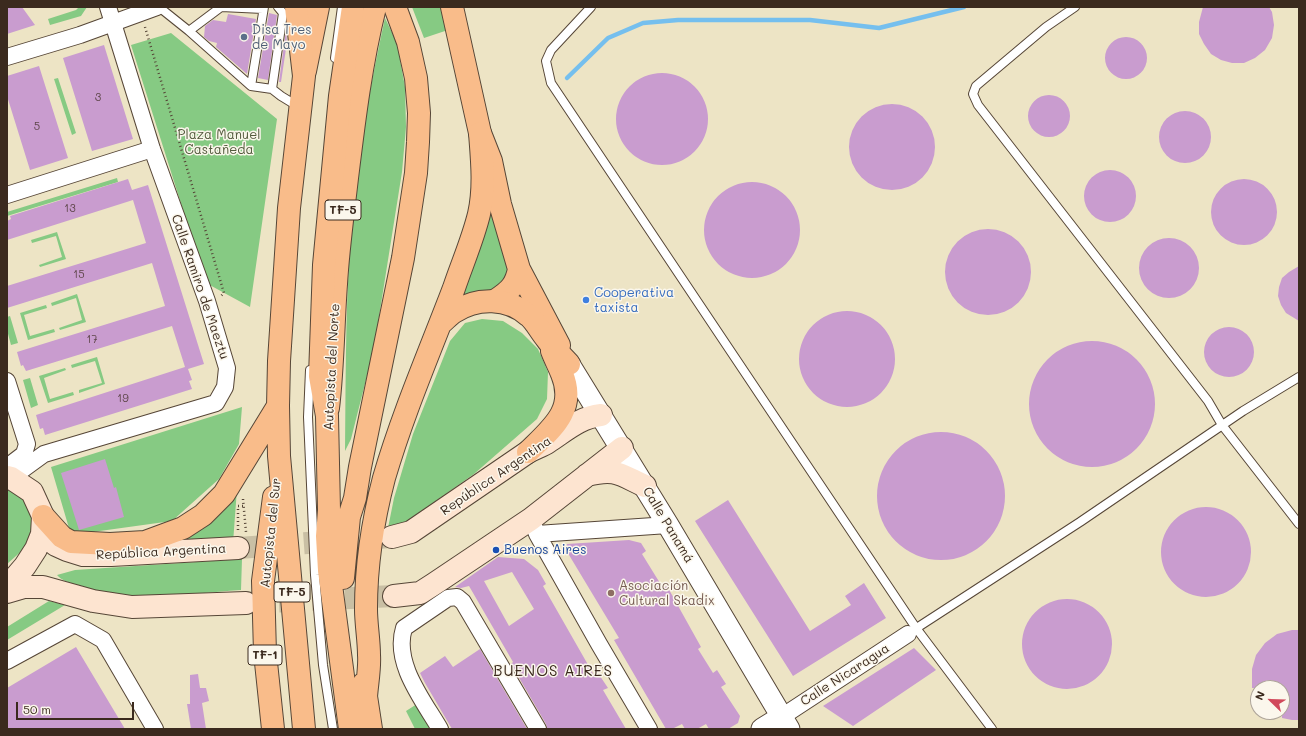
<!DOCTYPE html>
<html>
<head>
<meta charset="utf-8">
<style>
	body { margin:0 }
	#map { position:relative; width:1306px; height:736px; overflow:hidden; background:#ede4c5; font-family:Mali,sans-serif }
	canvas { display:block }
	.frame { position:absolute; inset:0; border:8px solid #3b2a1e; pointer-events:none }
	.north { position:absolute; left:1250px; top:680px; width:40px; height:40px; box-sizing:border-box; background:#fbf7ec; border:1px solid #aea59a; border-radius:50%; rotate:293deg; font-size:11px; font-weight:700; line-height:16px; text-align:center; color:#3b2a1e }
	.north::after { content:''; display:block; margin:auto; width:14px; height:18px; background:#d1495b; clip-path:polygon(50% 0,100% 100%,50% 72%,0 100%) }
	.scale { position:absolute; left:16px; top:702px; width:118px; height:18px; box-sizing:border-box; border:2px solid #3b2a1e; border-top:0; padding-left:5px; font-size:12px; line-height:14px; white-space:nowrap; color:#3b2a1e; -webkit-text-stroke:3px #fbf7ec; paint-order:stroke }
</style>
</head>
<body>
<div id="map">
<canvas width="1306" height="736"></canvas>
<div class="frame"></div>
<div class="north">N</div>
<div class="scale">50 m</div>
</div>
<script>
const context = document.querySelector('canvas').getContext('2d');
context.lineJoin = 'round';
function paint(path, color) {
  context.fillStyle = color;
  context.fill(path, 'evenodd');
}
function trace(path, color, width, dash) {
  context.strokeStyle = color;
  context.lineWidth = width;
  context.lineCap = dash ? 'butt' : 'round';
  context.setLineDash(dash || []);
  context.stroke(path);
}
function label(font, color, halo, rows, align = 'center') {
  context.font = font + ' Mali,sans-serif';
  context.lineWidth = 3;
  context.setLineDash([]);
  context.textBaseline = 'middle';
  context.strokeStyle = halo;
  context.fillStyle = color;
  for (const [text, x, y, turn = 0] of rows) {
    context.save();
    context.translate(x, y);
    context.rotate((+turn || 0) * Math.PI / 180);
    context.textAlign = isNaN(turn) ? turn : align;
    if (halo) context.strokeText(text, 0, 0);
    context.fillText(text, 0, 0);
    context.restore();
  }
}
paint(new Path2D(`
	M79 7H87L81 16 50 25 48 19 76 10Z
	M412 7H441L448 30 424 38Z
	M385 18 397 43 405 87 406 127 402 172 374 348 351 439 345 451C346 367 345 283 354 200 360 139 372 78 385 18Z
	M171 33 277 119 250 307 206 283 131 45Z
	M58 78 76 133 72 135 54 79Z
	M117 178 118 182 7 216V212Z
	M489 193 511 274 506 287 455 302Z
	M57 232 66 259 40 267 39 265 62 257 56 236 32 243 31 240Z
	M77 294 86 322 60 330 59 328 82 320 76 298 52 306 51 303Z
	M46 305 47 308 24 315 30 336 54 329 55 332 28 340 20 313Z
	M10 316 18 343 11 345 7 330V317Z
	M482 319 503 321 522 333 538 349 548 372 547 399 537 419 474 474 406 522 388 528 394 498 413 434 450 341 465 323Z
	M97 357 105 384 79 393V390L102 383 95 361 72 368 71 365Z
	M65 368 66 370 44 378 50 399 73 392 74 395 48 403 39 376Z
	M30 378 38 405 31 408 23 380Z
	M242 407 239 444 219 479 172 521 71 535 51 467Z
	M7 489C28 496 29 508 35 528L25 548 7 564Z
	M237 489 233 543H162Z
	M242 559 241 590C187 594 129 603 76 585 69 582 62 581 57 575L75 570Z
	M49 601 65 605 7 640V627Z
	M417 704 431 729H415L406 711Z`), '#86ca83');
trace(new Path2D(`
	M567 78 608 38 643 23 678 20H810L879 28 964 7`), '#75bfee', 4.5);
paint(new Path2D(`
	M7 7H22L35 25 7 34Z
	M1203 7H1269L1272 12 1274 25 1272 38 1265 50 1255 58 1244 63H1232L1221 60 1211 54 1204 44 1199 34V22Z
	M269 13 277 15 268 80 258 78Z
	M228 14 256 19 247 74 216 47 217 43 209 41 204 37 205 26 213 20 226 22Z
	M286 30 287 42 281 82H279Z
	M1105 58a21 21 0 1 1 42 0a21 21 0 1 1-42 0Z
	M104 45 133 139 92 151 63 58Z
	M39 66 68 158 30 170 7 96V76Z
	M616 119a46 46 0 1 1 92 0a46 46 0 1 1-92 0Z
	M1028 116a21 21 0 1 1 42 0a21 21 0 1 1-42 0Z
	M849 147a43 43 0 1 1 86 0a43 43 0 1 1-86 0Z
	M1159 137a26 26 0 1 1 52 0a26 26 0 1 1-52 0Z
	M1084 196a26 26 0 1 1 52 0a26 26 0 1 1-52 0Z
	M1211 212a33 33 0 1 1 66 0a33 33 0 1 1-66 0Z
	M128 179 132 190 148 185 204 364 188 369 192 380 189 381 192 389 45 435 43 428 40 429 36 415 185 367 172 326 26 371 23 365 21 366 17 352 165 306 152 263 7 308V286L146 243 133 200 7 240V221L11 219 10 216Z
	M704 230a48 48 0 1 1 96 0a48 48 0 1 1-96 0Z
	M945 272a43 43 0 1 1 86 0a43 43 0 1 1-86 0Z
	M1139 268a30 30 0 1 1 60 0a30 30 0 1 1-60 0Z
	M1299 266V321L1286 313 1281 305 1278 296 1279 287 1282 278 1289 272Z
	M799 359a48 48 0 1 1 96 0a48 48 0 1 1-96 0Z
	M1204 352a25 25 0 1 1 50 0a25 25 0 1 1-50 0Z
	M1029 404a63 63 0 1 1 126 0a63 63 0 1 1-126 0Z
	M877 496a64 64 0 1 1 128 0a64 64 0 1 1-128 0Z
	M105 459 114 488 116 487 124 517 79 530 61 473Z
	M728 500 810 631 851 605 845 596 864 583 886 618 793 676 695 521Z
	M1161 552a45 45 0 1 1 90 0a45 45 0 1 1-90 0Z
	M629 540 641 543 646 551 642 554 663 588 667 586 701 647 698 649 713 673 717 670 726 684 721 687 740 716 738 723 728 729H709L706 724 697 729H685L682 724 672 729H666L614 640 619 638 566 550 567 544Z
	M498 557 524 559 538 570 546 584 543 586 595 677 600 676 608 688 603 690 626 729H547L546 724 511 664 513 662 469 586 461 588 455 587ZM512 572 534 609 509 626 484 581Z
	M1022 644a45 45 0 1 1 90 0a45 45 0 1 1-90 0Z
	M1292 630H1299V720H1292L1282 718V688H1252V669L1256 655 1265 643 1277 634Z
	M76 647 125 729H7V688Z
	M914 648 936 670 853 726 823 706Z
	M480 649 527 729H452L425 683 420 673 445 656 453 667Z
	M198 674 200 688H206L209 701 202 703 206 729H191L187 704H190V675Z`), '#c99ccf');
trace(new Path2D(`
	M238 548 391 537
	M246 603 394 596`), '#c9bfa4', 22, [22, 11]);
const service = new Path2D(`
	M159 7 189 31 251 86 272 89
	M278 7 283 13 272 89 281 96 299 107
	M591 7 551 50 546 61 551 83 916 628 992 729
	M1075 7 1046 27 976 86 973 94 978 105 1208 401 1222 425 1299 524
	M189 31 221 7 263 9
	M335 58 342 7
	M251 86 264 7
	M310 370 308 417 315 575 323 665 333 729
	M912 631 1080 522 1243 411 1299 377`);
const minor = new Path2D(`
	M7 57 80 35 157 7
	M7 195 152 149
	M7 381 27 444 24 454 7 467
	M11 478 44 454 216 403 225 387 227 368 207 301 152 149 108 7
	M531 519 537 534 599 644 649 729
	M537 534 668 525
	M7 661 75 624 103 640 155 729
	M783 716 908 634
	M440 729C423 700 393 663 404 628L448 598 457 597 463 602 538 729`);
const tertiary = new Path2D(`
	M569 364 668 525 789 729
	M762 729 783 716`);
const secondary = new Path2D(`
	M587 475C616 468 619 474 645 486
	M7 477 11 478 32 492 43 516 42 534 36 549 25 566 7 587
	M42 534 56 545 67 550 83 555H111L238 548
	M392 537 411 532 528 452C535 448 542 446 548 442 565 431 580 417 601 415
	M7 592 24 587H43L93 601 132 607 246 603
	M394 596 420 593 434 584 531 519 622 448`);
const trunk = new Path2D(`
	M452 7 480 133 491 161 500 204 519 269 559 345
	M305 71 318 7
	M496 300C510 291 516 285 519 269
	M328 408C333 367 333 325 336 284 338 249 343 213 347 178 354 121 361 63 375 7`);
const motorway = new Path2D(`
	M296 7 304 76 289 208 279 361 278 406 279 456 304 729
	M440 324C445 320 449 315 454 312 477 297 508 297 529 316 536 322 540 331 546 338 552 347 561 355 569 364
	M528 452C551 429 577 410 562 374 559 366 555 359 552 351
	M43 516 62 537 71 542 110 544 145 542 183 528 203 515 224 494 278 406
	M343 578 349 517 355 498 360 467 403 258 416 173 418 142 419 113 416 78 408 42 395 7
	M364 683 371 729
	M366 697C367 683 370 668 369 655 369 640 366 624 366 609 366 566 373 520 384 478 403 413 430 351 454 288 462 264 473 239 479 214 485 188 482 159 480 133
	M273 729 265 653 263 581 274 497
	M350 729 329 570 327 536 329 510 327 416 320 376 324 265 329 212 340 96 353 7`);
trace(service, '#564637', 10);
trace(minor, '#564637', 18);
trace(tertiary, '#564637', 23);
trace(secondary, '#564637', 24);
trace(trunk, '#564637', 24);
trace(motorway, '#564637', 24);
trace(new Path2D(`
	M145 27 224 293 221 296
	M243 499 246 532
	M238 530V506H244`), '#564637', 2.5, [1, 3]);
trace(service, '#fff', 8);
trace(minor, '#fff', 16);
trace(tertiary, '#fff', 21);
trace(secondary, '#fde4d0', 22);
trace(trunk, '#f9bc8a', 22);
trace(motorway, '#f9bc8a', 22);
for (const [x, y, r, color] of [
	[244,37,4,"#5c6f8a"],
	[586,300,4,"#3f7fe0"],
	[496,550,4,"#1a4fb4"],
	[611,593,4,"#8d6e63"]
]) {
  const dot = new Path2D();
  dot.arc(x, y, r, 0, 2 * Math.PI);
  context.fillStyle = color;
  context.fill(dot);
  trace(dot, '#fbf7ec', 1.5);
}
label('11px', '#5e464a', null, [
	["3",98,98],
	["5",37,127],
	["13",70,209],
	["15",79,275],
	["17",92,340],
	["19",123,399]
]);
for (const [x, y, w] of [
	[343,210,36],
	[292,592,36],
	[265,655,34]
]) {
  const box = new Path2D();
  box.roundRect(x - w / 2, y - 10, w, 20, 3);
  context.fillStyle = '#fbf7ec';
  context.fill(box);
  trace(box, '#3b2a1e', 1);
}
label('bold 12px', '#3b2a1e', null, [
	["TF-5",343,210],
	["TF-5",292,592],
	["TF-1",265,655]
]);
label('13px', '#4e5e75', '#fbf7ec', [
	["Disa Tres",252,30],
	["de Mayo",252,45]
], 'left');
label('13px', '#525a3c', '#fbf7ec', [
	["Plaza Manuel",219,135],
	["Castañeda",219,150]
]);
label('13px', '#3b2a1e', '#fbf7ec', [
	["Calle Ramiro de Maeztu",200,287,71],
	["Autopista del Norte",332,367,-87],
	["República Argentina",496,476,-34],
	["Calle Panamá",668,525,59],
	["Autopista del Sur",271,533,-84],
	["República Argentina",161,552,-3],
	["Calle Nicaragua",845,675,-33]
]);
label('13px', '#366cbe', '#fbf7ec', [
	["Cooperativa",594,293],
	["taxista",594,308]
], 'left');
label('13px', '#164399', '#fbf7ec', [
	["Buenos Aires",504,550]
], 'left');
label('13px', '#785e54', '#fbf7ec', [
	["Asociación",619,586],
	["Cultural Skadix",619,601]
], 'left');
context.letterSpacing = '1px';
label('15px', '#3b2a1e', '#fbf7ec', [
	["BUENOS AIRES",553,671]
]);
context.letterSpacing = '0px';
</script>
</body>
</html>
